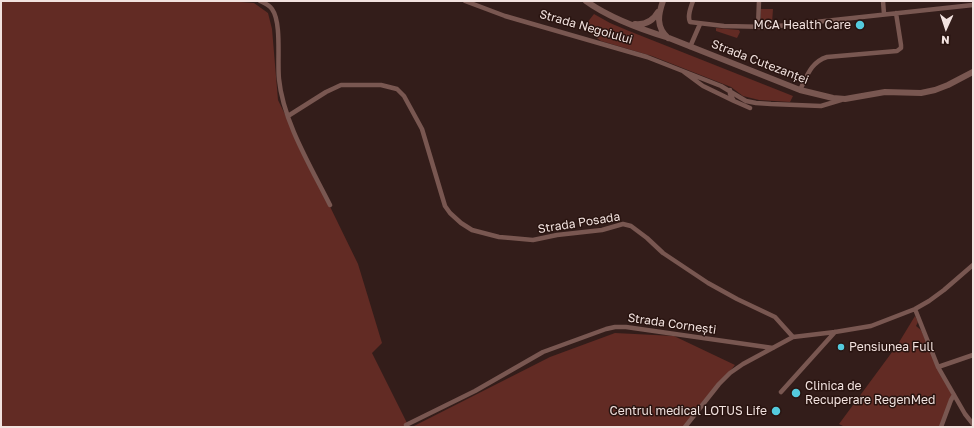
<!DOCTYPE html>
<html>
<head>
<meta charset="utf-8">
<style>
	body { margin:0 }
	#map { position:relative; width:974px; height:428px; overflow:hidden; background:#331d1a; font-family:"Golos Text",sans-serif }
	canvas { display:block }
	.frame { position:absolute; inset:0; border:2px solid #f2e2df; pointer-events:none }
	.north { position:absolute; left:926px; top:8px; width:40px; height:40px; -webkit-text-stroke:3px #291410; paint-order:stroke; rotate:183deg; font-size:11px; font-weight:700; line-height:16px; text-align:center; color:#f2e2df }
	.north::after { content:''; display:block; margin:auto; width:14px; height:18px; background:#f2e2df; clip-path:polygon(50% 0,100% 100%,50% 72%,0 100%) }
</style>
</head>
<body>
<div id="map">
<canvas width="974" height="428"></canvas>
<div class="frame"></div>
<div class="north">N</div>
</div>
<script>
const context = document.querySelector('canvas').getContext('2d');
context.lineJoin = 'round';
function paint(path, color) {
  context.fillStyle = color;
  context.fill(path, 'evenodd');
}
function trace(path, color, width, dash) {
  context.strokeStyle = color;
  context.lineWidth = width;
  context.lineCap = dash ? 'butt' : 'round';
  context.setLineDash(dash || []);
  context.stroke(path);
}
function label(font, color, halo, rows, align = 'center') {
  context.font = font + ' "Golos Text",sans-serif';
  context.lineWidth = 3;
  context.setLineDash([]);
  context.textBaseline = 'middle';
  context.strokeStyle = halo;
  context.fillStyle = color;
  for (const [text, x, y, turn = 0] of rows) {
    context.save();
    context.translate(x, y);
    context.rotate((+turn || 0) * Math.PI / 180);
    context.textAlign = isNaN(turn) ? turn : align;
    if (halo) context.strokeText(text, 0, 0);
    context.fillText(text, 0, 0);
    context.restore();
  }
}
paint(new Path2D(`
	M1 1H227L254 3 268 13 272 29 278 100 358 264 382 343 372 353 409 427H1Z
	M761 9H773L772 23 761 24Z
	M594 14 610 23 629 31 793 96 790 102 759 100 743 96 731 87 652 56 601 41 583 28Z
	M716 28 739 30 740 32 737 38 716 31Z
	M915 316 918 322 916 326 921 330 952 395 941 427H845L839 424 898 344Z
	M615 333 674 336 735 365 685 427H412L550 357Z`), '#622b24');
trace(new Path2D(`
	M260 1C265 3 269 5 272 9 282 23 277 61 279 79 283 121 311 167 330 205
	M465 1 505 16 647 57 721 86 746 101 756 103 771 104 821 106 841 100
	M693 1C691 7 687 16 690 22L724 26 769 27 973 5
	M883 1 884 14
	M758 27 759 1
	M690 47 700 24
	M684 72 703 86 734 101
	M730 90V94L734 101 750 108
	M800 90C807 76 811 62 827 57L897 51 901 48V45L896 13
	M288 116 326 92 341 85H381L397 89 404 96 422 129 445 206 450 213 461 223 472 230 499 237 511 238 533 240 557 235 602 230 623 224 631 226 647 238 663 253 708 283 737 299 775 317 793 337
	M915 309 938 367 965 414 973 424
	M938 367 973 355
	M781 392 835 332
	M406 425 475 391 543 352 606 329 615 327H626L773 348
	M685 427 719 384 730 373 743 364 793 337 835 332 871 326 915 309 929 301 944 290 973 265
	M941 427 951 400 954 395`), '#795751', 4.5);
trace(new Path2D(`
	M586 1C608 17 643 30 669 38L800 90 833 98 845 99 885 92 921 93 935 90 948 85 973 72
	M663 1C658 15 656 27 668 38
	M635 24C645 25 653 21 658 12`), '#795751', 6);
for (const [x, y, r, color] of [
	[860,25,5,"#54cadd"],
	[841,347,4,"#54cadd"],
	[796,393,5,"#54cadd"],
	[776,411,5,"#54cadd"]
]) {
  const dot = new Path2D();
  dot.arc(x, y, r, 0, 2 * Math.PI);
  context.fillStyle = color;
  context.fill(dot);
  trace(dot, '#291410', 1.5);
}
label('12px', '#f2e2df', '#291410', [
	["MCA Health Care",851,25],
	["Pensiunea Full",849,347,"left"],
	["Clinica de",805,386,"left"],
	["Recuperare RegenMed",805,400,"left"],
	["Centrul medical LOTUS Life",767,411]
], 'right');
label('12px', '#f2e2df', '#291410', [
	["Strada Negoiului",586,27,16],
	["Strada Cutezanței",760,62,21],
	["Strada Posada",579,223,-9],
	["Strada Cornești",672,324,8]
]);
</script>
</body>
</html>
